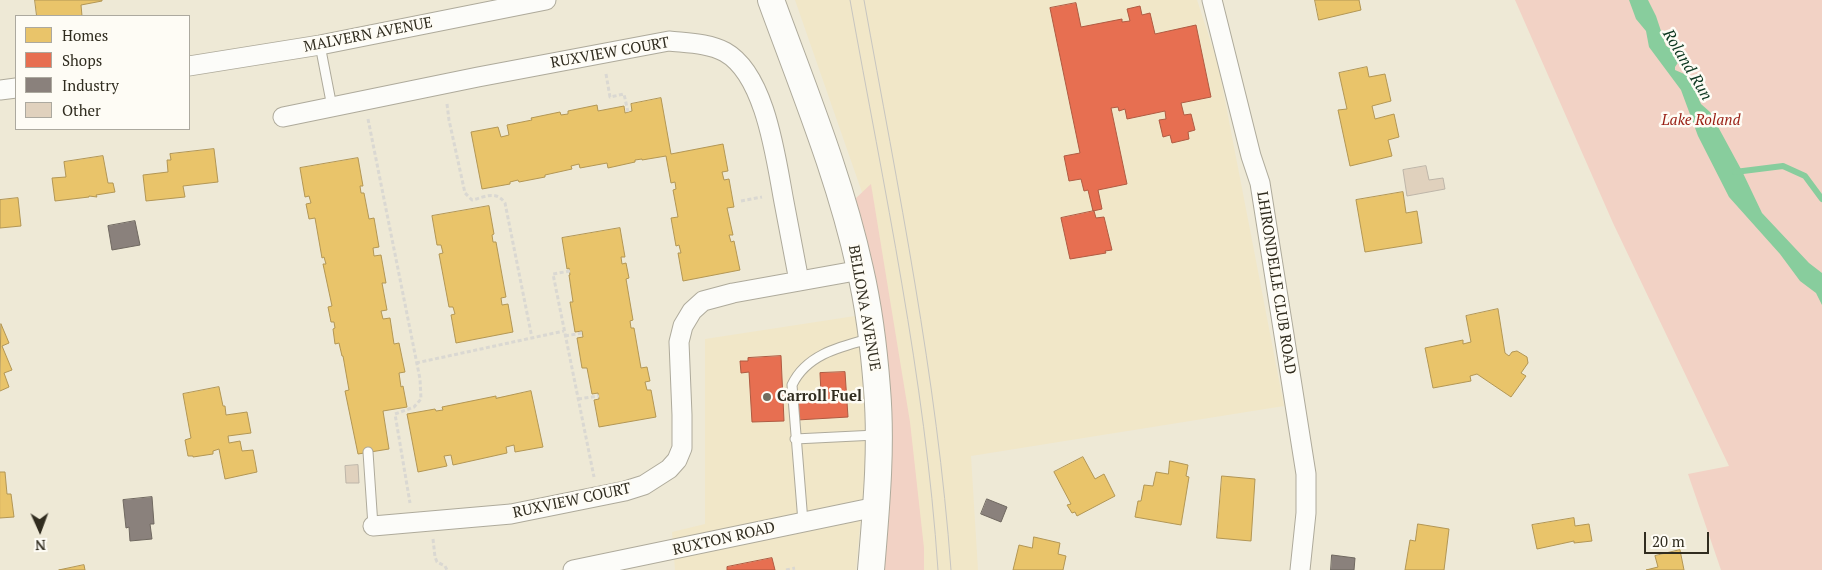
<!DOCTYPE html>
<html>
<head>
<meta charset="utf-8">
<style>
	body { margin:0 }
	#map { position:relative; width:1822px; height:570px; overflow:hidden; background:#eee9d6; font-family:"PT Serif",serif }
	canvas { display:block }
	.legend { position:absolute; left:15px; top:15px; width:175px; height:115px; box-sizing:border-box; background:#fefcf5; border:1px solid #aca99f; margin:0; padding:6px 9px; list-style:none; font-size:15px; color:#302c1f }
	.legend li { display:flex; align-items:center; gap:10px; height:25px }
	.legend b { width:25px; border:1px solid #aca99f }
	.north { position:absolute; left:15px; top:505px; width:50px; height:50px; -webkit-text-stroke:4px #fefcf5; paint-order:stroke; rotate:178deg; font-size:14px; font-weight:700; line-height:20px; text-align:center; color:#302c1f }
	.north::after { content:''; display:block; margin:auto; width:18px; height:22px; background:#302c1f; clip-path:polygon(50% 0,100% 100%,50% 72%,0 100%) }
	.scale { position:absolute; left:1644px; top:532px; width:65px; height:22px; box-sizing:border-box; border:2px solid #302c1f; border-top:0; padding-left:6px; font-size:15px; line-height:18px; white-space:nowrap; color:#302c1f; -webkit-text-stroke:4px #fefcf5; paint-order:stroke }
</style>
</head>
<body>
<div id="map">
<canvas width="1822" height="570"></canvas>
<ul class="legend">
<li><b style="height:14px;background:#e9c46a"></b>Homes</li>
<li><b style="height:14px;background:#e76f51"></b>Shops</li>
<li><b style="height:14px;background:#8a817c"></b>Industry</li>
<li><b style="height:14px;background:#e0d1bd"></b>Other</li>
</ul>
<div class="north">N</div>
<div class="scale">20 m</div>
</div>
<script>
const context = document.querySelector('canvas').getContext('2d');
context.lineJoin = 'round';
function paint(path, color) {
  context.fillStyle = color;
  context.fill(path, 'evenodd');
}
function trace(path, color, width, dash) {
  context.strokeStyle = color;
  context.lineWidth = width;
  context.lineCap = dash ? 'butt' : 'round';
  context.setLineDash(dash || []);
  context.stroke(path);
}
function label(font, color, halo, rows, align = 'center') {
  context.font = font + ' "PT Serif",serif';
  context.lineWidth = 5;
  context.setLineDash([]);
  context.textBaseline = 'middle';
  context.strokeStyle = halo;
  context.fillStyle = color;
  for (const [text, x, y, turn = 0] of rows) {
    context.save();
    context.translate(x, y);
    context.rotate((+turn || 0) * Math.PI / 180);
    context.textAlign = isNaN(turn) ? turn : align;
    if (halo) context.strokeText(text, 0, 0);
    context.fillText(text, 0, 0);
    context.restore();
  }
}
paint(new Path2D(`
	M795 0H1197L1218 64 1284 406 971 456 978 570H895L898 426 865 201Z
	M855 316 865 387V472L856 570H675L672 532 705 524V339Z`), '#f1e7c8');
paint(new Path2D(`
	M1515 0H1822V570H1721L1688 474 1729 466 1613 223Z
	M871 184 910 422 924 548V570H884L891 418 889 383 874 270 855 199Z`), '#f2d2c5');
paint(new Path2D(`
	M1629 0H1648L1656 16 1666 46 1676 49 1681 58 1675 67V70L1689 76 1701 104 1710 112 1742 171 1762 213 1809 263 1822 273V305L1816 293 1800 281 1780 254 1729 197 1698 136 1681 90 1649 47 1646 31 1636 19Z`), '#88cd9d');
const homes = new Path2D(`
	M35 0H102V1L81 5 82 16H37Z
	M1315 0H1359L1361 10 1319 20Z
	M1367 67 1369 77 1385 74 1391 101 1372 106 1375 119 1394 114 1399 137 1388 140 1392 156 1350 166 1338 110 1347 109 1339 73Z
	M661 98 671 154 723 144 728 171 722 172 724 180 729 179 734 207 727 208 733 235H729L731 242 734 241 740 270 683 281 678 253H681L679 245 676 246 671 218 678 217 673 190 676 189 675 182 671 183 666 156 642 160V159L635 160V162L608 168 607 163 580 168 579 164 571 166 572 169 545 175V177L519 182 518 180 510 182V184L482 189 471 132 498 127 501 137 509 135 507 125 532 120 531 118 560 112 561 115 568 114V111L597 105 598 111 624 106 625 113 632 111 631 104Z
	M214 149 218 182 183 186 185 197 146 201 143 175 168 172 167 160H171L170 154Z
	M103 156 108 183H113L115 192 96 195 97 197 89 196V197L55 201 52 178 66 177 64 162Z
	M358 158 363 186H360L361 193H364L369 219 374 218 379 247 373 248 374 256 381 255 386 283H382L387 310 381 311 383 319 390 318 394 344 399 343 405 372 399 373 401 387 403 386 407 407 383 411 389 449 358 454 345 391 349 390 343 356H342L339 343 335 344 333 329 335 328 334 322H331L328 307 332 306 323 264H326L324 257 322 258 315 218 309 219 306 204 311 203 309 196 305 197 300 168Z
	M1403 192 1406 213 1417 211 1422 243 1365 252 1356 200Z
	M18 198 21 226 0 228V200Z
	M489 206 494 234 492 235 493 242H496L506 297 501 298 502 305 508 304 513 332 456 343 451 315 455 314 453 307H449L439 254 443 253 441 245H437L432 216Z
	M620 228 625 257H621L622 264 626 263 629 278 626 279 633 320 630 321 631 328H634L641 368 647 367 650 381 645 382 647 390H651L656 417 599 427 594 400 599 399 598 393 592 394 587 368H582L577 338 583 337 582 331 575 332 570 302H573L569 275H570L569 268 567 269 562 238Z
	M1498 309 1505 353 1509 356 1512 352 1517 351 1527 357 1528 363 1521 373 1526 376 1511 397 1477 374 1470 376 1471 381 1433 388 1425 348 1463 340V344L1471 342 1466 316Z
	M1 324 9 343 2 346 12 370 4 373 9 387 0 391Z
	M219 387 223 406H225L226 415 247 412 251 433 228 436 229 443 240 441 242 451 253 450 257 472 225 479 219 449 213 451V454L193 457V456H188L185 440 191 438 183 394Z
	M531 391 543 447 515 452 514 445 506 447 507 453 453 465 451 455 444 456 447 466 418 472 407 414 435 409 436 411 443 410 442 407 496 396V398Z
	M1083 457 1095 479 1104 474 1115 496 1077 516 1075 512 1072 513 1067 505 1071 504 1054 472Z
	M1170 461 1188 465 1186 476 1189 477 1181 525 1135 517 1138 501H1141L1144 485 1153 486 1156 472 1168 474Z
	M0 472H5L7 494H11L14 517 0 518Z
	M1222 476 1255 479 1251 541 1217 538Z
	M1574 518 1575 526 1589 524 1592 541 1574 543V541L1537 549 1532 525Z
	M1418 524 1449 529 1444 570H1405L1410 540 1415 541Z
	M1034 537 1060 543 1058 554 1066 556 1063 570H1013L1019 545 1032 548Z
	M1680 550 1684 570H1646L1658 567 1655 556Z
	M84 565 85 570H59Z`);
paint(homes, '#e9c46a');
trace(homes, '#b29654', 1);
const shops = new Path2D(`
	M1076 3 1081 27 1122 19V22L1130 21 1127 9 1140 6 1142 15 1150 13 1155 34 1196 25 1211 97 1181 103 1184 115 1191 114 1195 130 1188 132 1189 139 1172 143 1170 135 1163 137 1159 120 1166 119 1165 111 1127 119 1125 109 1119 111 1118 107 1111 108 1127 184 1098 190 1102 209 1093 211 1088 190 1084 191 1081 179 1069 181 1064 156 1080 153 1050 8Z
	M1094 211 1096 218 1104 217 1112 250 1105 251 1106 253 1070 259 1061 218Z
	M781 356 784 421 752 422 749 372 741 373 740 361H748V358Z
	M845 372 848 417 797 420 796 395 821 393 820 373Z
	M772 558 775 570H727V567Z`);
paint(shops, '#e76f51');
trace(shops, '#b05b42', 1);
const industry = new Path2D(`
	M135 221 140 245 112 250 108 226Z
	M152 497 154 524H150L152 539 130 541 129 527 126 528 123 500Z
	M987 499 1007 507 1001 522 981 514Z
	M1332 555 1355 558 1354 570H1331Z`);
paint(industry, '#8a817c');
trace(industry, '#6f6860', 1);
trace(new Path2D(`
	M1735 172 1783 166 1805 176 1822 199`), '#88cd9d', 6);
const building = new Path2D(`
	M1426 166 1429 180 1443 178 1445 189 1407 196 1403 170Z
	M358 465 359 483H346L345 466Z`);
paint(building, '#e0d1bd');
trace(building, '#bdb5a8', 1);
const service = new Path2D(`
	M320 45 332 107
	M795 439 876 435
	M368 452 373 526
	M803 522 792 385C806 355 839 347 869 339`);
const minor = new Path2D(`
	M1212 0 1251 156 1260 183 1306 474V513L1300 570
	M189 66 320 45 546 0
	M0 90 16 88
	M283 117 478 77 669 41C687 43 709 43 725 52 766 75 776 160 784 202 789 228 794 254 799 281
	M373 526 511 514 625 491 644 485 669 469 677 460 682 448V415L679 342 683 326 692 311 703 301 733 293 861 270
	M573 570 876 507`);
const secondary = new Path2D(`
	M771 0C803 88 840 177 860 269 869 308 874 349 877 389 882 449 876 510 871 570`);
trace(service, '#aeaa9b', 11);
trace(minor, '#aeaa9b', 21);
trace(secondary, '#aeaa9b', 28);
trace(new Path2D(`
	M606 74 610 97 624 94 628 112
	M447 104 449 120 465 193 472 200C485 197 496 190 505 203L532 338
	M368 119 420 379 421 399 414 407 395 414 410 503
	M741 201 762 197
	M570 271 553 274 594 477
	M565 336 582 333
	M416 363 564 331
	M578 399 599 396
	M433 539 435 557 437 562 445 566 447 570
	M786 570 795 568`), '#dad8d2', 3, [4, 2.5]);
trace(service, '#fcfcf9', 9);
trace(minor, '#fcfcf9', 19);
trace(secondary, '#fcfcf9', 26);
trace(new Path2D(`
	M850 0C884 189 925 378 938 570
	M864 0C898 189 937 378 951 570`), '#c7c5c0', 1);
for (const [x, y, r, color] of [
	[767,397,5,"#726e5f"]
]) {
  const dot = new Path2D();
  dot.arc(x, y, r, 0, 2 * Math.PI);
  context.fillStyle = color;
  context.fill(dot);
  trace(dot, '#fefcf5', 2);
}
label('15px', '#302c1f', '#fefcf5', [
	["MALVERN AVENUE",368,35,-11],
	["RUXVIEW COURT",610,53,-10],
	["LHIRONDELLE CLUB ROAD",1276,283,81],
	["BELLONA AVENUE",864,308,80],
	["RUXVIEW COURT",572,501,-12],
	["RUXTON ROAD",724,539,-13]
]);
label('italic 15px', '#991f14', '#fefcf5', [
	["Lake Roland",1701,121]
]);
label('bold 15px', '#302c1f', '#fefcf5', [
	["Carroll Fuel",777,397]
], 'left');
label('italic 16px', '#0c3720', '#fefcf5', [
	["Roland Run",1687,65,59]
]);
</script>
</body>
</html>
